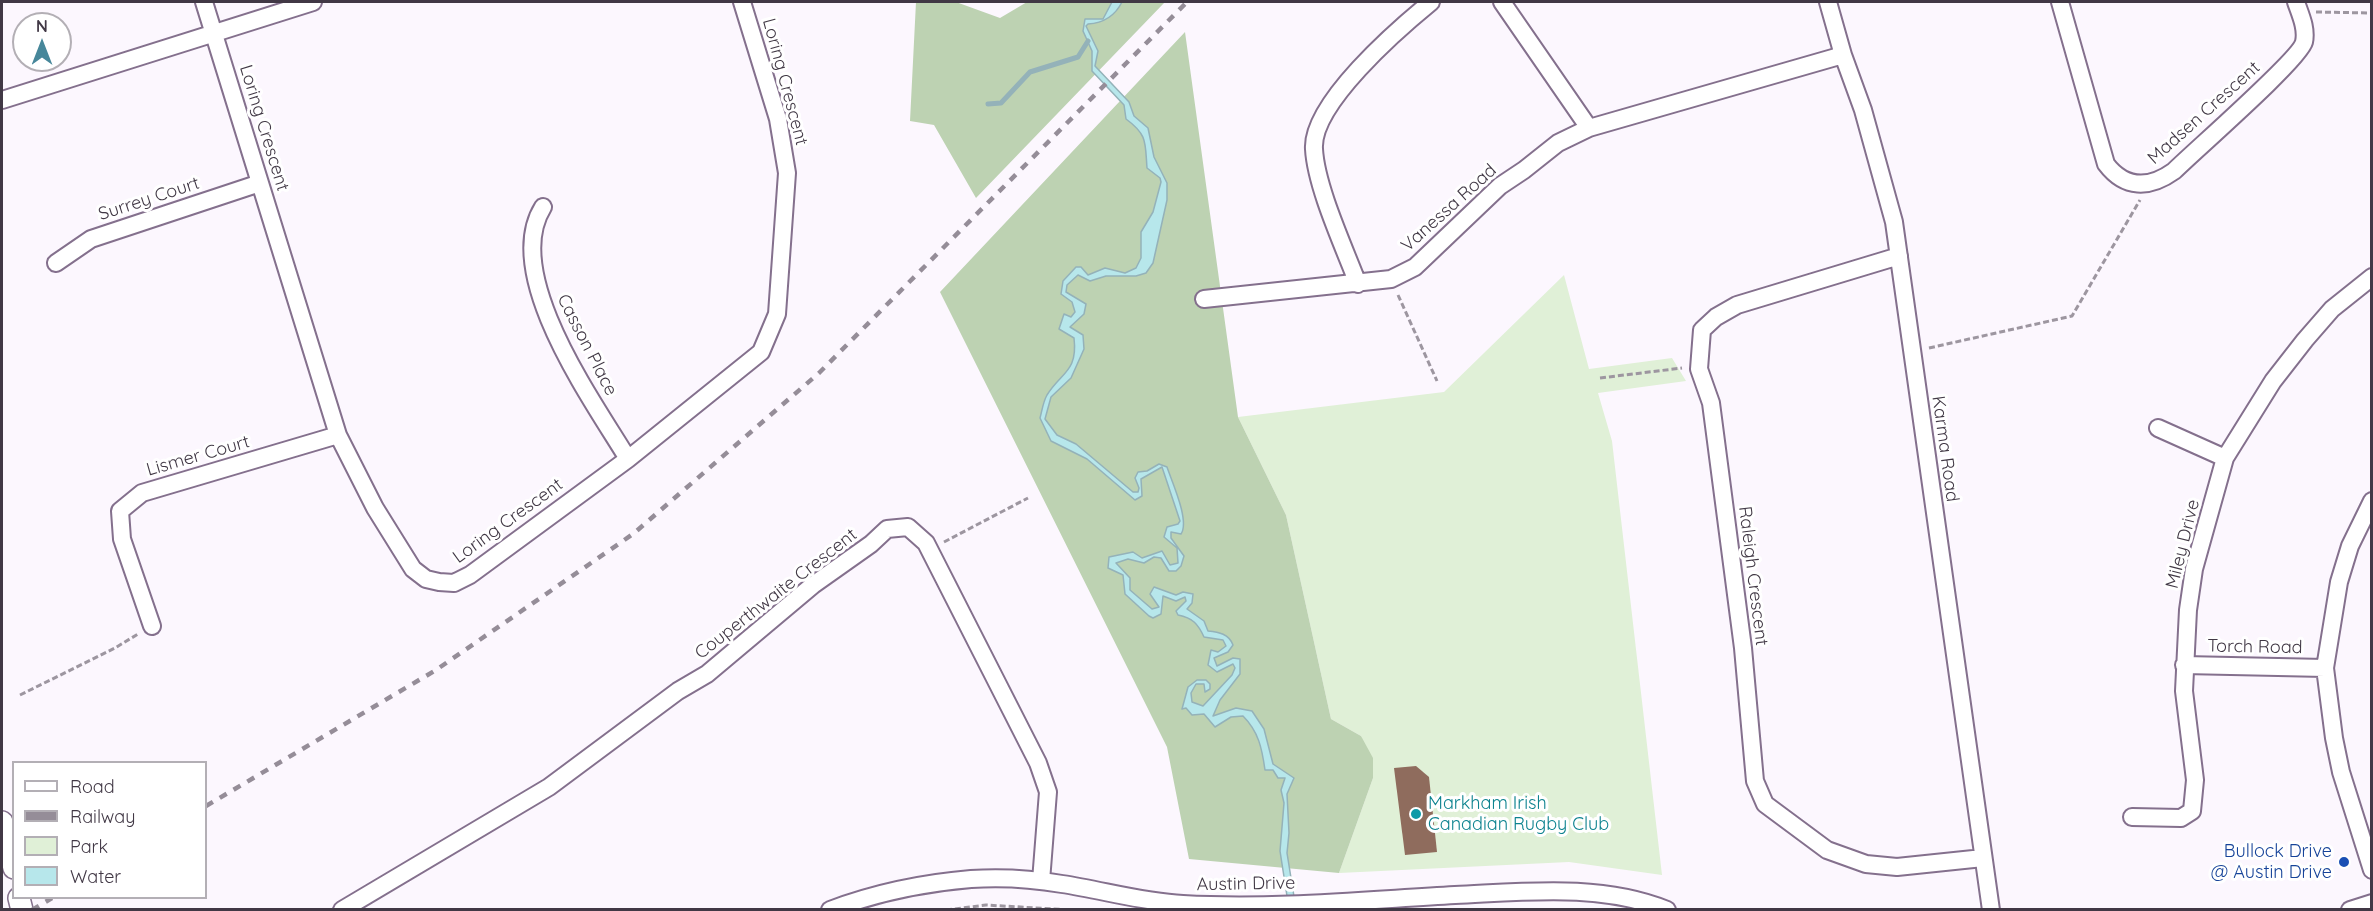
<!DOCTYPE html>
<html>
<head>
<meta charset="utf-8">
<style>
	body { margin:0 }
	#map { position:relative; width:2373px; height:911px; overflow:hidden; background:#fcf7fe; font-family:Quicksand,sans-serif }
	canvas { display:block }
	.frame { position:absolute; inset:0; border:3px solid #413845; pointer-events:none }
	.legend { position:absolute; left:12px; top:761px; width:195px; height:138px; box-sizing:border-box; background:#fff; border:2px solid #b3afb5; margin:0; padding:8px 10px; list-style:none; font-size:18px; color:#413845 }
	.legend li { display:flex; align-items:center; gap:12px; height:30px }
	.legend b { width:30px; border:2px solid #b3afb5 }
	.north { position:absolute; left:12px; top:12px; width:60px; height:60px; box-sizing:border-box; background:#fff; border:2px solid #b3afb5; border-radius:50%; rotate:0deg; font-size:16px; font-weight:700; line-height:24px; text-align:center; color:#413845 }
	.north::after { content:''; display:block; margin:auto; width:21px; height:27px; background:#47879a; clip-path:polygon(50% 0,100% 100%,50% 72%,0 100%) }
</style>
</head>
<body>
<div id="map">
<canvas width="2373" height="911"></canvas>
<div class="frame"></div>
<ul class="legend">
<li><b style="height:8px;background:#fff"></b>Road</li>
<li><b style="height:8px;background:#958d98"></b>Railway</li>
<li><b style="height:16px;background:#e0f0d7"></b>Park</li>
<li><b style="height:16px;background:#b7e7eb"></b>Water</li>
</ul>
<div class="north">N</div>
</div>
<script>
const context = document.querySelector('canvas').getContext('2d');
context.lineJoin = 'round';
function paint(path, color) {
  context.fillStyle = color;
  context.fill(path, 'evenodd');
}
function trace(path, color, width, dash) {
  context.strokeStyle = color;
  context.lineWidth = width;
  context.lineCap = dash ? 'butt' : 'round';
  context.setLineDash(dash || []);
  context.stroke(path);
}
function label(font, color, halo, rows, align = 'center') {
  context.font = font + ' Quicksand,sans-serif';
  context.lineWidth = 6;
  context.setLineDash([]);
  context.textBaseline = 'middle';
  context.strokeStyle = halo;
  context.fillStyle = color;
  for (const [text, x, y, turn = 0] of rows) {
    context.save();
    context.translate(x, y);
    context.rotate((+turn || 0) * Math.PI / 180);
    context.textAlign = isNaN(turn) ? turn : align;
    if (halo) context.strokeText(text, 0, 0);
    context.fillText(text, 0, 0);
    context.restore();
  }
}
paint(new Path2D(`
	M1564 275 1589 369 1672 358 1686 381 1598 393 1612 441 1662 875 1569 862 1339 873 1373 778 1361 736 1331 719 1286 515 1238 417 1444 392Z`), '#e0f0d7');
paint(new Path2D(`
	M916 2H956L1000 18 1027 2H1165L976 198 934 125 910 121Z
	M1185 32 1238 417 1286 515 1331 719 1361 736 1373 758V778L1339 873 1189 859 1167 747 940 292Z`), '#bdd2b2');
const water = new Path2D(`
	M1112 2H1122C1115 16 1104 23 1088 24L1086 26 1098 51 1095 66 1129 102 1134 116 1148 128 1154 157 1167 183V200L1153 263 1146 273 1136 276H1106L1090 281 1078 275 1067 285 1066 292 1086 304 1084 314 1070 327 1083 335 1084 349 1071 378 1051 397 1045 419 1057 435 1076 444 1133 492H1138L1139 488 1135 478 1138 472 1147 471 1159 464 1167 467C1172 482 1190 521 1181 534L1171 532V538L1184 556 1181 566 1176 571H1169L1161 558 1154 557 1144 563 1128 559 1116 563 1130 578V590L1152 609 1159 607 1150 594 1154 587 1176 595 1183 592 1193 594 1192 603 1187 609 1204 621 1208 631C1219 632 1229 634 1233 645L1228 652 1214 658 1217 666 1233 658 1240 659V674L1220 700 1213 716 1236 708 1252 711 1264 729 1273 764 1294 778 1287 794 1289 833 1287 853 1296 909H1289L1280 851 1284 803 1281 790 1285 778H1278L1273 770H1265C1262 749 1259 732 1243 716L1231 717 1215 727 1204 714 1192 715 1186 708 1182 709 1188 687 1197 680H1206L1210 684V689L1205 692 1204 684H1196L1191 693 1192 702 1203 706 1232 675 1235 668 1233 664 1217 672 1208 665 1211 650 1218 652 1226 646 1223 640 1204 637C1198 624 1193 618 1178 615L1176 611 1186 601 1185 597 1176 601 1163 596 1161 614 1153 618 1149 616 1125 594 1123 575 1108 568 1109 557 1133 552 1142 558 1162 551 1170 565 1178 563 1177 548 1164 537 1167 527 1178 524 1180 521 1162 467 1141 479 1142 496 1135 500 1087 459 1051 441 1040 418C1042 411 1043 402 1047 395 1061 372 1078 372 1074 338L1059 329 1064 314 1071 317 1075 312 1072 302 1061 294 1063 281 1076 267H1081L1088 275 1105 268 1125 273 1136 268 1141 258V232L1153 212 1161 182 1160 178 1147 168C1145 143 1148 135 1126 119L1124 105 1092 71V51L1083 31 1085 19H1103Z`);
paint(water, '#b7e7eb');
trace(water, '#94b2b9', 1.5);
trace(new Path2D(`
	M988 104 1001 103 1030 72 1078 57 1088 41`), '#94b2b9', 5);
paint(new Path2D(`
	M1416 766 1429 777 1437 852 1405 855 1394 768Z`), '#8f6c5d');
const minor = new Path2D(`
	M204 2 338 435 375 508 413 569 426 579 439 582 454 583 470 575 628 459 761 352 777 314 787 173 778 119 742 2
	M1502 2 1589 128
	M1828 2 1843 55 1863 110 1894 222 1991 910
	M2060 2 2106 164C2125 189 2149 189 2174 171 2193 152 2300 59 2304 42 2307 28 2300 14 2296 2
	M2 100 313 2
	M543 207C501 274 593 401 628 459
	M1899 256 1737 305 1716 317 1702 330 1699 369 1711 403 1743 648 1755 781 1765 804 1827 850 1866 864 1897 867 1983 858
	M56 263 91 239 260 183
	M1358 284C1344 247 1316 187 1314 149 1311 104 1398 29 1431 2
	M1204 299 1391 279 1415 267 1500 186 1524 170 1558 143 1589 128 1843 55
	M2158 428 2225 458
	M2372 501 2350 546 2339 582 2325 668 2334 738 2341 772 2372 870
	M152 626 122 539 120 511 142 493 338 435
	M2184 665 2325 668
	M2132 817 2181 818 2192 811 2195 780 2184 691 2188 610 2194 569 2225 458 2273 381 2305 340 2332 309 2372 277
	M342 910 549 787 678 691 707 674 813 585 871 544 887 529 908 527 926 543 1038 763 1048 792 1041 881
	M830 910C875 893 923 883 971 879 1001 877 1033 879 1062 884 1102 890 1142 902 1183 904 1274 909 1365 900 1455 895 1524 892 1601 883 1667 910
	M2350 910 2372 903`);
const major = new Path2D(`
	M2 822 14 868
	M19 898 22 910`);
trace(minor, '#84708d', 20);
trace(major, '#84708d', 24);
trace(new Path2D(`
	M2316 12 2372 13
	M1398 295 1437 381
	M1929 348 2072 316 2140 200
	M1600 378 1682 368
	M944 542 1028 498
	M20 695 115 648 138 634
	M946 910 986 905 1071 910`), '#9d96a0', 3, [6, 3]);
trace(minor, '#fff', 16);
trace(major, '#fff', 21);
trace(new Path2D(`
	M206 806 436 670 633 534 819 373 1187 2
	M32 910 52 898`), '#958d98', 4.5, [8, 8]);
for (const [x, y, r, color] of [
	[1416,814,6,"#0f9aa8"],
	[2344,862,6,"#1a4fb4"]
]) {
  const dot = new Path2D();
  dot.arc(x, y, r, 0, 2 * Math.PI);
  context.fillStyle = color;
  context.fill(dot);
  trace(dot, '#fff', 2);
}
label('18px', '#413845', '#fff', [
	["Loring Crescent",785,82,75],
	["Madsen Crescent",2204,113,-42],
	["Loring Crescent",264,128,73],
	["Surrey Court",149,199,-18],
	["Vanessa Road",1449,208,-42],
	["Casson Place",587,345,63],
	["Karma Road",1945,449,82],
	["Lismer Court",198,456,-16],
	["Loring Crescent",508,521,-36],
	["Miley Drive",2183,544,-76],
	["Raleigh Crescent",1753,576,83],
	["Couperthwaite Crescent",776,594,-38],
	["Torch Road",2255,647,1],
	["Austin Drive",1246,884,-1]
]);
label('18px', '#0d838f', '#fff', [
	["Markham Irish",1428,804],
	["Canadian Rugby Club",1428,825]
], 'left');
label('18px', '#164399', '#fff', [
	["Bullock Drive",2332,852],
	["@ Austin Drive",2332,873]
], 'right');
</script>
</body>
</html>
